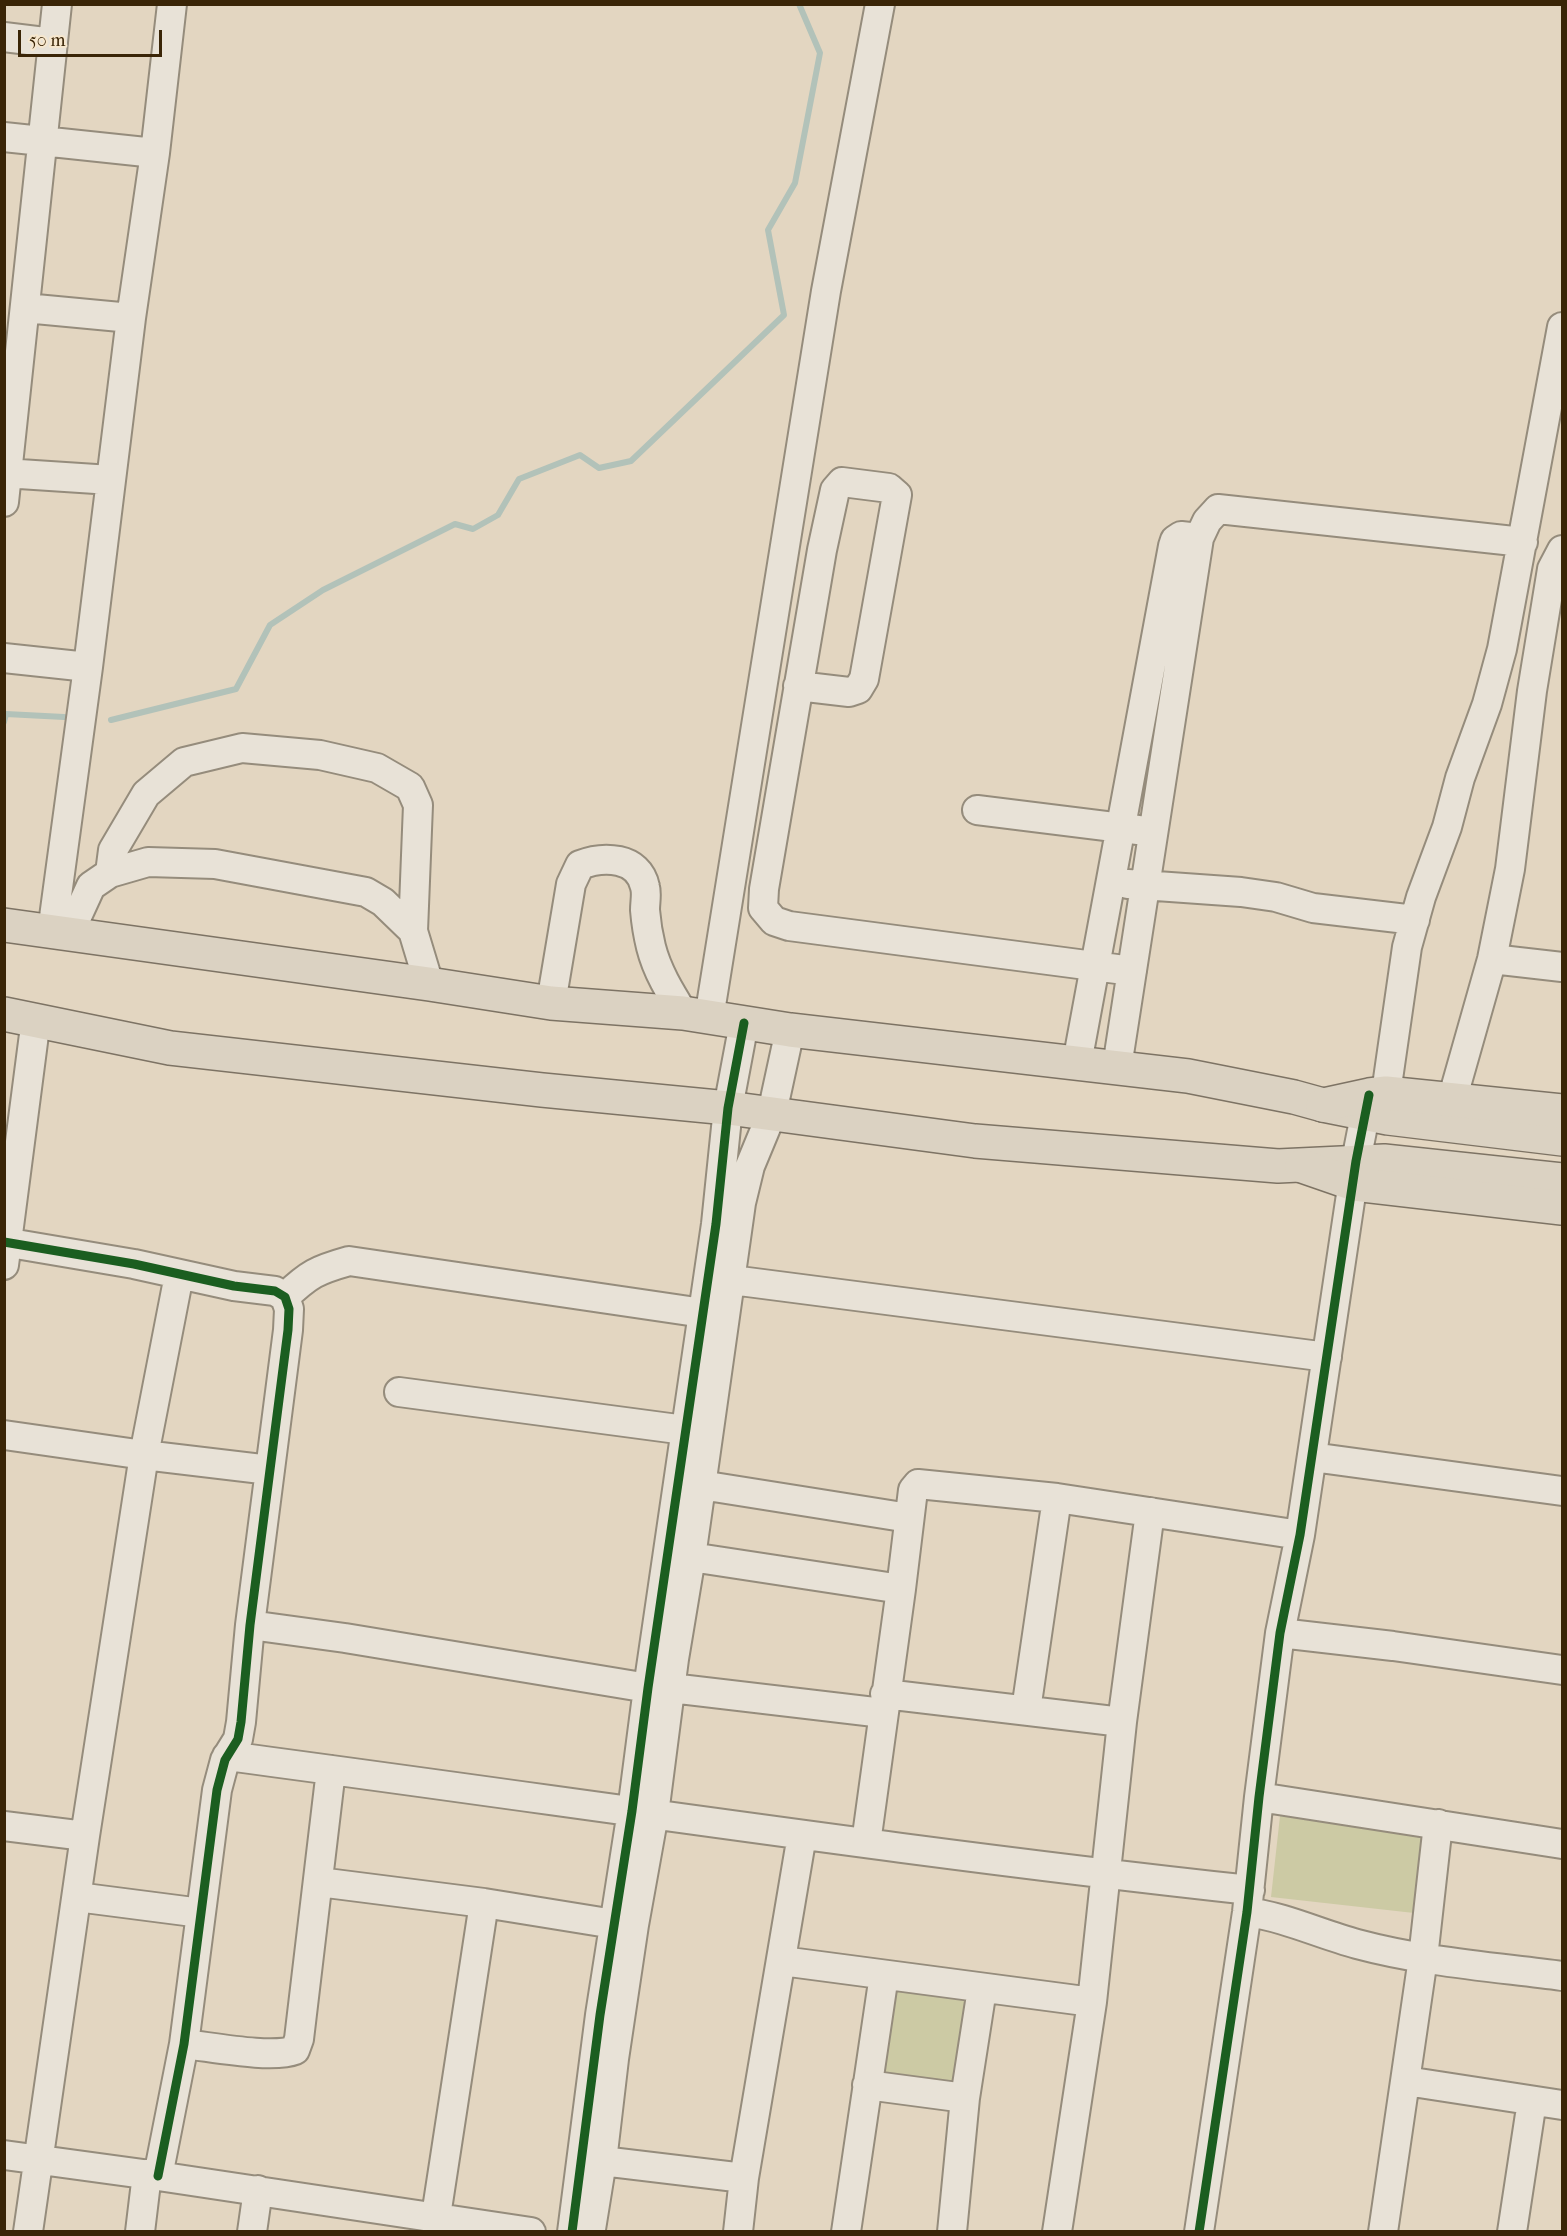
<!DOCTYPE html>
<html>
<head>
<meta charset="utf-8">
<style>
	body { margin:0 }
	#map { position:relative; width:1567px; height:2236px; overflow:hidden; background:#e3d6c1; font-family:"IM FELL French Canon",serif }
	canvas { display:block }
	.frame { position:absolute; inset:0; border:6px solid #3a2507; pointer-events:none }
	.scale { position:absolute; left:18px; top:30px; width:144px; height:27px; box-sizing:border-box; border:3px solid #3a2507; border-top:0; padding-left:8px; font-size:18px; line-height:21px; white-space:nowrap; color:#3a2507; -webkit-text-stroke:4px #f6e7ce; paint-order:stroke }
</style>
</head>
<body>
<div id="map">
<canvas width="1567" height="2236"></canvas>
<div class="frame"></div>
<div class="scale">50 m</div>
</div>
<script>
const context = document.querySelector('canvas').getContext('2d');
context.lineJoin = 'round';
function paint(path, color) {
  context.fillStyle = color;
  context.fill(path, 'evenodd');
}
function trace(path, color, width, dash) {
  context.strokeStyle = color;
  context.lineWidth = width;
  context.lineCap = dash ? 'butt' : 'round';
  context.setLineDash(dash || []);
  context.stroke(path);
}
paint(new Path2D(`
	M1280 1816 1424 1833 1414 1913 1271 1897Z
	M885 1980 970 1992 956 2091 871 2080Z`), '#cccaa4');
trace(new Path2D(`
	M111 720 236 689 270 625 323 590 455 524 473 529 498 515 519 479 580 455 599 468 631 461 784 315 768 230 795 183 820 53 799 4
	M4 722 6 714 64 717`), '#b2c2b9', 6);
const minor = new Path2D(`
	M4 37 53 43
	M4 137 155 153
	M25 308 131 318
	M4 473 111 480
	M4 502 57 4
	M4 658 88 667
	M798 686 849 692 858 689 864 679 897 495 889 488 842 482 835 490 822 550 764 889 763 908 774 921 789 926 1132 971
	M977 810 1138 830
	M110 873 113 850 146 794 184 762 242 748 320 755 377 768 410 787 418 805 413 931
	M1128 884 1241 892 1276 897 1313 908 1415 920
	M52 932 88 667 131 318 155 153 172 4
	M69 934 91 886 110 873 148 862 215 864 366 892 383 902 413 931 429 984
	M1492 959 1562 967
	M551 1003 571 884 580 865C603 856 639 856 645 887 647 894 645 902 645 910 646 922 648 935 651 947 657 971 670 992 683 1013
	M709 1018 826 291 880 4
	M1077 1063 1173 546 1175 540 1181 536 1199 538
	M1117 1067 1199 538 1207 521 1218 509 1523 542
	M1386 1093 1407 947 1421 897 1447 827 1460 778 1487 704 1502 649 1562 327
	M1452 1100 1492 959 1510 869 1532 691 1552 569 1562 550
	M4 1242 134 1264 234 1286 275 1291 285 1297 289 1309 288 1330 250 1625 241 1722 238 1739 225 1760 217 1790 184 2044 158 2176
	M4 1265 36 1019
	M732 1280 1327 1357
	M285 1297C309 1274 317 1270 349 1261L703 1313
	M399 1392 685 1430
	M4 1435 144 1455 270 1470
	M1312 1457 1562 1491
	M701 1485 909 1518
	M691 1557 901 1589
	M250 1625 345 1638 648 1688
	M1280 1633 1393 1646 1562 1670
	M671 1688 883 1713
	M885 1694 1122 1722
	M1026 1710 1057 1498
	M227 1756C568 1801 908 1853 1250 1890
	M1259 1797 1562 1844
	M4 1826 85 1836
	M866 1843 901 1589 913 1490 918 1484 1057 1498 1300 1535
	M319 1882 484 1903 614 1924
	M77 1897 201 1913
	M1247 1912C1285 1917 1320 1934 1357 1944 1424 1962 1494 1967 1562 1976
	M782 1961 1092 2002
	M184 2044C212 2047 272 2059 295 2050L299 2039 331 1770
	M1406 2081 1562 2105
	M867 2085 965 2098
	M4 2155 158 2176 531 2232
	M602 2161 744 2178
	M436 2216 484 1903
	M591 2229 602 2161 614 2059 634 1925 654 1814 674 1659 691 1557 741 1203 750 1166 772 1113 790 1030
	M28 2232 85 1836 144 1455 179 1275
	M140 2232 147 2174
	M252 2232 258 2190
	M572 2232 600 2015 632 1811 648 1688 716 1224 728 1108 744 1023
	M738 2232 744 2178 802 1835
	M846 2232 884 1975
	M952 2232 965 2098 982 1989
	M1057 2232 1092 2002 1122 1722 1150 1512
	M1199 2232 1247 1912 1259 1797 1280 1633 1300 1535 1356 1161 1369 1095
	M1383 2232 1423 1958 1438 1824
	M1512 2232 1532 2101`);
const major = new Path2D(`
	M4 925 429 984 551 1003 683 1013 790 1030 1188 1076 1294 1097 1323 1105 1388 1118 1562 1139
	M4 1014 170 1048 542 1090 728 1108 975 1141 1278 1166 1384 1161 1562 1180`);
const highway = new Path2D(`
	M1323 1105 1369 1095 1386 1093 1562 1111
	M1302 1166 1354 1184 1562 1208`);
trace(minor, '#958c7c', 32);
trace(major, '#7d7364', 36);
trace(highway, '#7d7364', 36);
trace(minor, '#e8e2d7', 28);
trace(major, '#dbd2c2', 33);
trace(highway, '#dbd2c2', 33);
trace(new Path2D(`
	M4 1242 134 1264 234 1286 275 1291 285 1297 289 1309 288 1330 250 1625 241 1722 238 1739 225 1760 217 1790 184 2044 158 2176
	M572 2232 600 2015 632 1811 648 1688 716 1224 728 1108 744 1023
	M1199 2232 1247 1912 1259 1797 1280 1633 1300 1535 1356 1161 1369 1095`), '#1b5e20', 9);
</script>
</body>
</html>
